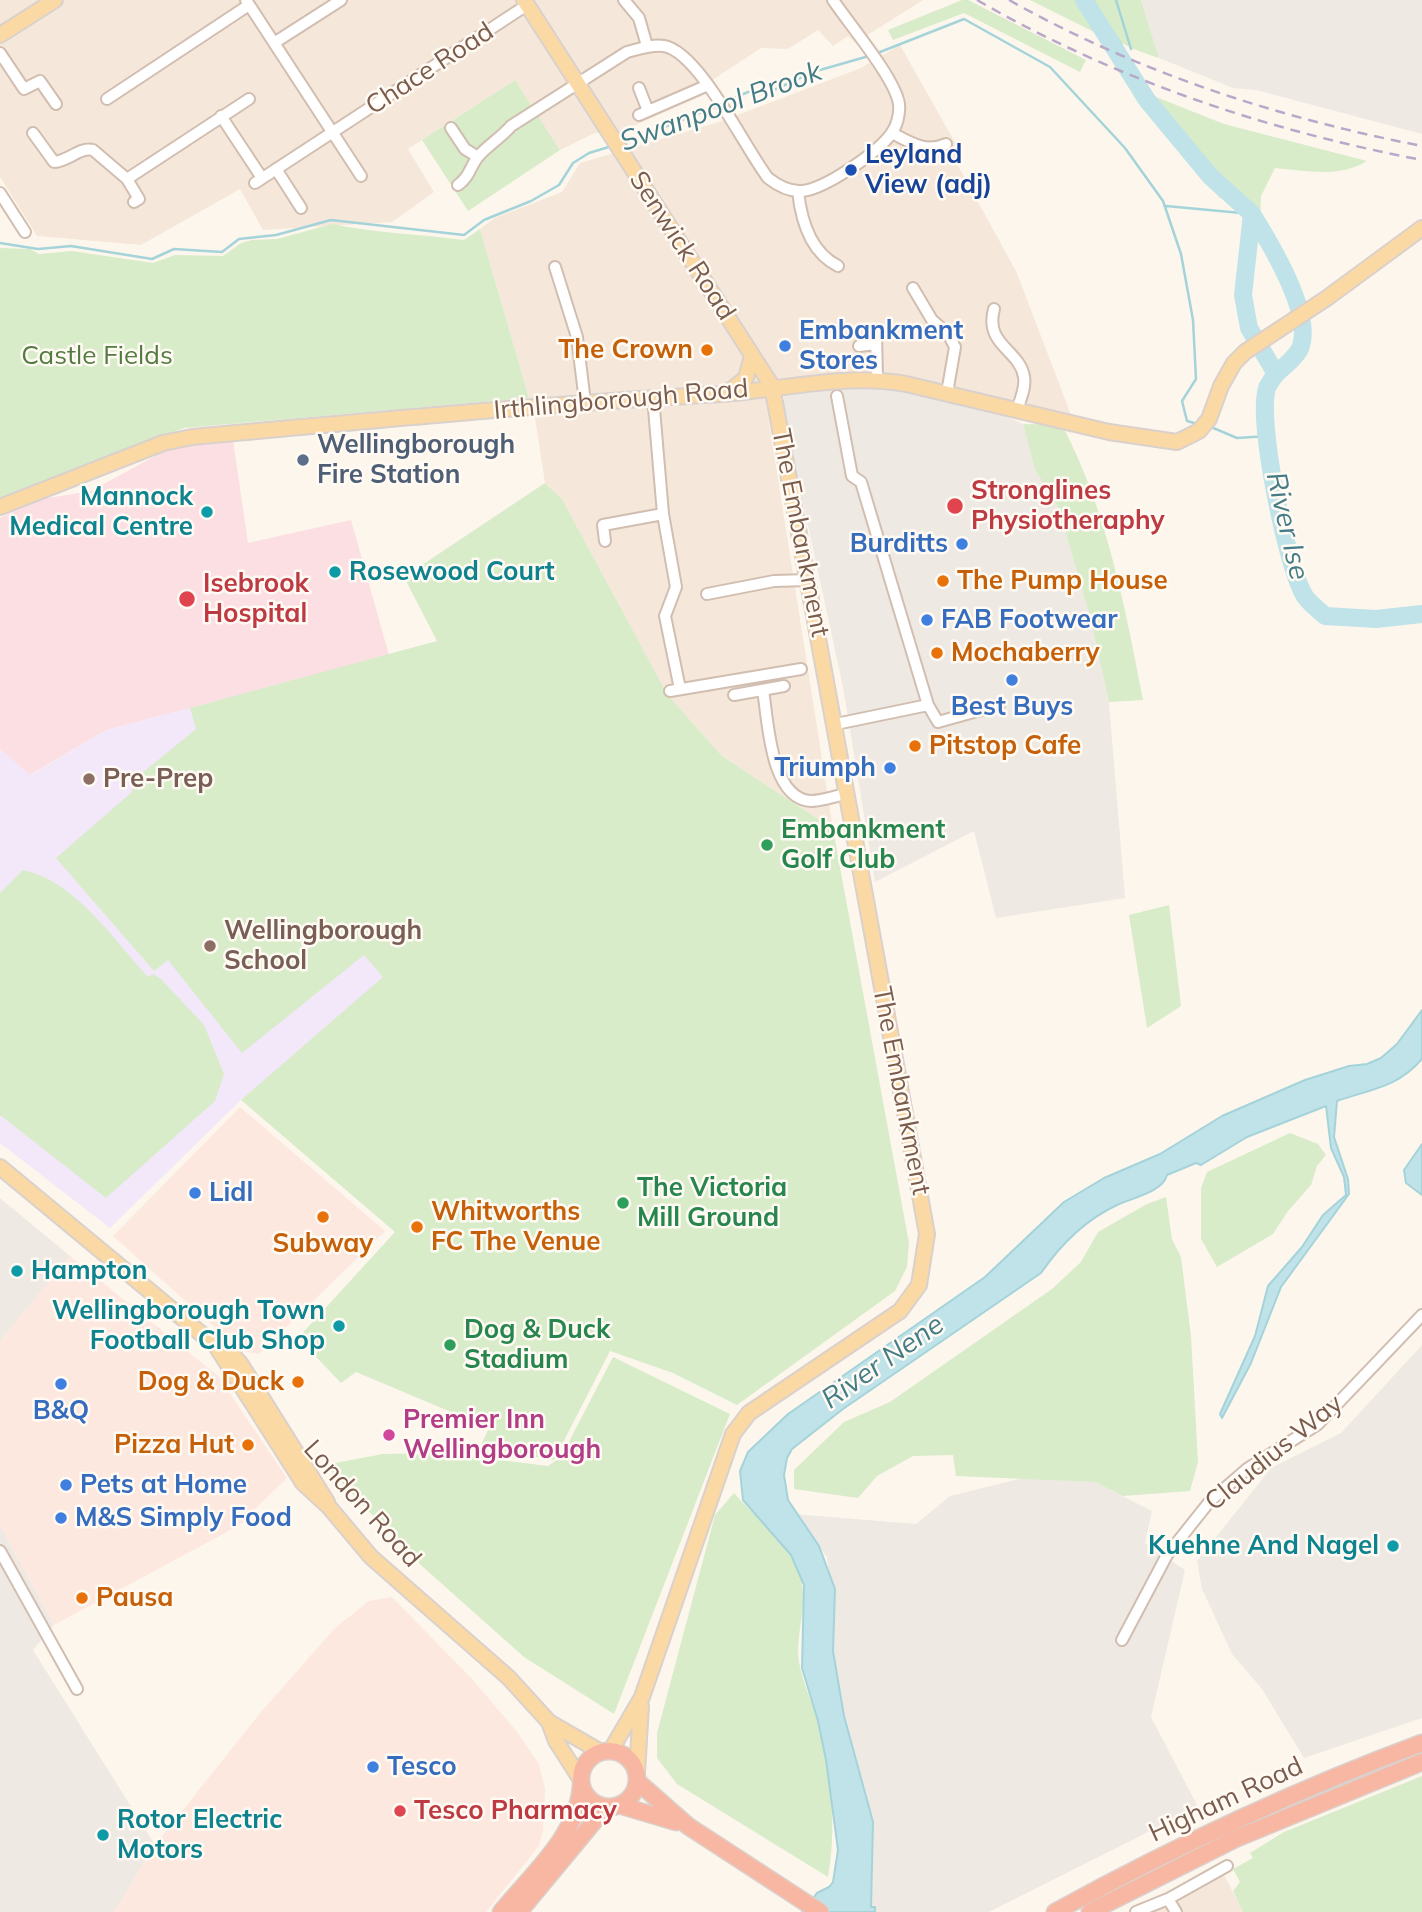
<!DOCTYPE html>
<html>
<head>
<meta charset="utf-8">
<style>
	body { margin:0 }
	canvas { display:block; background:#fdf6ec }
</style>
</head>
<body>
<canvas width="1422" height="1912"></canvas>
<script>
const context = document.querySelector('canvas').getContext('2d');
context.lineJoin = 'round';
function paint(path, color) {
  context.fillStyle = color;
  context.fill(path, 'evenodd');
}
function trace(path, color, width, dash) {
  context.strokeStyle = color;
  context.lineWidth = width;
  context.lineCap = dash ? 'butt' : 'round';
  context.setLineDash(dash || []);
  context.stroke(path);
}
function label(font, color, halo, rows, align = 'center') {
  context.font = font + ' Mulish,sans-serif';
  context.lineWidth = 5;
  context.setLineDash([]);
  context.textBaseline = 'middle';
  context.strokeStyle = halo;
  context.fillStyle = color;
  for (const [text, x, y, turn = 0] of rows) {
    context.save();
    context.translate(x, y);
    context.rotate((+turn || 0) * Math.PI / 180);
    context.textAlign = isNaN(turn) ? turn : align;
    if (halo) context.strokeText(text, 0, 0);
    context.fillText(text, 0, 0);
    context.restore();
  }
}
paint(new Path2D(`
	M0 0H923L855 43 848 36 833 46 818 30 788 49 761 48 714 79 703 95 620 132 595 133 560 150 515 80 408 149 434 192 392 222 263 230 240 189 141 245 37 236 0 177Z
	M900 45 957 146 955 160 1017 273 1071 415 859 375 529 398 480 229 495 218 562 192 580 163 719 122 861 68Z
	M765 396 833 829 722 756 666 693 562 499 545 483 533 405Z
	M1218 1863 1243 1912H1132Z`), '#f5e8da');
paint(new Path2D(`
	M240 1107 385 1231 259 1354 241 1351 113 1236Z
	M70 1256 218 1376 287 1478 238 1526 54 1625 0 1525V1341Z
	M392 1597 473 1680 518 1733 539 1764 545 1789 543 1830 539 1846 486 1912H114L155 1845 261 1712 335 1628 369 1601Z`), '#fde8e0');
paint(new Path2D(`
	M1141 0H1422V134L1256 90 1233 88 1159 58Z
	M847 388 895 390 971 402 1023 424 1035 470 1059 509 1090 617 1109 702 1125 898 996 918 974 831 875 882 843 687 782 406 785 395Z
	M0 1198 70 1256 0 1341Z
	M1422 1345V1718L1304 1758 1262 1689 1232 1654 1202 1589 1197 1561 1271 1468 1341 1433Z
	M1023 1478 1095 1482 1152 1511 1145 1543 1185 1570 1151 1717 1198 1807 989 1912H866L870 1829 831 1657V1589L827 1557 794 1514 916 1524 950 1496Z
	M0 1525 54 1625 33 1650 155 1845 114 1912H0Z`), '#efe9e4');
paint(new Path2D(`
	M438 641 552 843 241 1100 110 1228 0 1143V749L31 775 106 730Z`), '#f3e8fa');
paint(new Path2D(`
	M233 440 248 543 351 520 389 655 106 730 30 775 0 749V518L42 499 91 491 170 448Z`), '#fbdfe3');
paint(new Path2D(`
	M962 0H968L1086 60 1080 72 964 13 893 40 888 30Z
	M1030 0H1076L1100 35Z
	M1084 0H1141L1159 58C1117 44 1107 38 1084 0Z
	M515 80 560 150 468 211 422 140Z
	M1131 87 1224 124 1367 161C1339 178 1307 171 1275 168L1261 196 1260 224 1252 222 1232 202 1220 198 1199 175 1191 152 1182 153Z
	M332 224C375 233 420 234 464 240L480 229 529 398 184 428 0 500V248L30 249 39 254 72 251 153 263 175 255 223 256 241 243 252 240 277 239Z
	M1023 424 1062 425C1107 510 1125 607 1143 700L1109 702 1090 617 1059 509 1035 470Z
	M545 483 562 499 667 694 722 756 833 829 909 1243 907 1267 895 1291 737 1405 673 1373 610 1351 554 1460 480 1447 489 1428 356 1372 341 1383 298 1338 395 1232 241 1100 383 977 364 955 242 1053 168 960 154 971 56 858 132 792 135 779 196 729 190 708 437 641 404 577Z
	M23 870C74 880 114 940 148 977L153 974 161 979 204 1025 224 1074 215 1101 106 1198 0 1115V893Z
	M1169 905 1181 1006 1147 1028 1129 915Z
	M1290 1133 1318 1144 1326 1155 1317 1166 1311 1185 1288 1211 1273 1234 1217 1267 1201 1239V1188L1207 1172Z
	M1166 1197 1172 1239 1181 1257 1191 1336 1198 1462 1190 1491 1123 1496 1095 1482 956 1476 953 1455 913 1456 877 1476 858 1498 794 1489V1470L844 1422 890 1402 1052 1289 1081 1262 1098 1232 1147 1204Z
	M613 1357 730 1414 614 1714 524 1657 413 1558 325 1465 383 1454 444 1453 548 1466 561 1457Z
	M734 1493C756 1518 789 1544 800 1576 809 1604 795 1634 799 1662 803 1685 814 1705 819 1728 831 1774 837 1830 828 1877L677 1784 657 1758V1733L715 1515Z
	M1422 1776V1912H1243L1233 1891 1240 1882 1233 1869 1253 1858 1250 1853 1284 1832Z`), '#d8ecc9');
const water = new Path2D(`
	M1076 0H1092L1122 45 1100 35Z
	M1422 1010V1059C1397 1088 1371 1089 1337 1101L1334 1137 1348 1179 1349 1194 1281 1287 1251 1363 1222 1418 1220 1414 1255 1336 1268 1286 1302 1247 1323 1215 1346 1195 1344 1177 1331 1148 1326 1106 1247 1137 1201 1165 1196 1163 1167 1175C1163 1192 1132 1198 1117 1205 1085 1220 1061 1244 1041 1273L843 1409 792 1449 787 1458 784 1475 788 1500 819 1546 835 1589 833 1651 844 1716 873 1822 871 1907H875V1912H802L817 1893 829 1887 833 1882 838 1850 826 1760 818 1721 802 1668 804 1585 791 1555 743 1500 740 1471 748 1452 788 1414 985 1277 1064 1202 1104 1178 1160 1154 1222 1116 1305 1080 1349 1066 1367 1064 1381 1058 1397 1044Z
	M1422 1144V1195L1406 1183 1404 1170Z`);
paint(water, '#bfe3e8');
trace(water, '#a5d3da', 2);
trace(new Path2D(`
	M1116 0 1131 49
	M875 54 964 19 1050 67 1125 148 1163 201 1181 254 1193 320 1196 379 1182 401 1187 421 1194 423
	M723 103 748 92 776 89 813 72 869 56
	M622 144 717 106
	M1166 206 1252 214
	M0 243 38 249 71 246 152 259 174 249 222 252 239 239 276 235 331 220 464 235 484 220 531 201 559 185 573 163 589 153 612 146
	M1211 427 1237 438 1268 436`), '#a5d3da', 2.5);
trace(new Path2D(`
	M1084 0 1147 100 1210 176 1252 214 1243 295 1249 328 1276 374C1273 378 1269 383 1267 388 1257 421 1286 561 1303 593 1307 602 1318 609 1325 616L1376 619 1422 614
	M1252 214C1270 243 1312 312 1301 346 1298 356 1284 366 1276 374`), '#bfe3e8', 18);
const minor = new Path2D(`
	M246 0 361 176
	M624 0 639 18 647 46
	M274 43 341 0
	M0 53 24 89 40 81 56 104
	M639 88 648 111
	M107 99 249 5
	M639 115 708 85
	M221 116 262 178
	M451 128 465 149 478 157
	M33 133 54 162C69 161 79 147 93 150L127 179 139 199 134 202
	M892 133C911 143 926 153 946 144
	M276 169 301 208
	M127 179 249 99
	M255 183 527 5
	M458 185C470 176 469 169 477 158 485 147 501 138 511 126L627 52C639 49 652 44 664 46 699 52 745 148 768 178 777 185 789 192 802 191 825 189 877 153 891 134 897 126 900 114 899 104 895 78 849 24 833 0
	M798 191C801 220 810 252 838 266
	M0 193 25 232
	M555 267 577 337 585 402
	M913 288 932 320 948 334 955 347 947 393
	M994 309C984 345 1020 350 1024 377 1026 388 1020 400 1017 410
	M876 331 877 379
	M859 346 876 344
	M837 396 852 476 861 482 928 705 938 722 999 705
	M653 397 663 514 676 587 665 616 680 689
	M605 541 603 525 663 514
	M707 594 774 581 808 580
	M763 690C768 720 770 799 811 801 822 801 837 796 848 793
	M670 691 801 669
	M734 695 784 686
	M836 724 928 705
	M0 1551 77 1689
	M1122 1640 1167 1555 1210 1501 1247 1469 1318 1424 1422 1315
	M1168 1899 1176 1912
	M1136 1912 1168 1899 1227 1866`);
const major = new Path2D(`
	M524 0 772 386 927 1234 919 1285 900 1311 749 1413 733 1434 642 1697 611 1750
	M0 35 55 0
	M730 391 746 378 752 356
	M0 507 163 443 192 437C368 421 544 404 721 394 783 390 843 373 906 384L1109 432 1177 442 1199 431 1209 419 1221 386 1234 363 1245 352 1327 298 1422 228
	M0 1167 216 1346 303 1483 329 1507 371 1557 509 1678 549 1722 556 1741 581 1780
	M216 1346 228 1350 240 1363 327 1502
	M549 1722 601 1752
	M637 1773 641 1706`);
const highway = new Path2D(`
	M581 1779a28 28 0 1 1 56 0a28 28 0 1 1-56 0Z
	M638 1782 688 1826 820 1912
	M619 1805 676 1822
	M501 1912C531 1875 579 1834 581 1785
	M519 1912 596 1819 609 1807
	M1055 1912C1174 1847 1295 1790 1422 1743
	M1090 1912 1235 1839 1422 1762`);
trace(minor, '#d1beb0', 14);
trace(major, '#dad1cd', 18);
trace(highway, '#dad1cd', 19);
trace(minor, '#fff', 10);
trace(major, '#fbd9a5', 14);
trace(highway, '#f7b7a3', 16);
trace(new Path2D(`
	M977 0C1116 80 1265 130 1422 160
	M1009 0C1137 72 1278 118 1422 146`), '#b9a8c9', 2.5, [10, 7]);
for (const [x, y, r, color] of [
	[851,170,7,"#1a4fb4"],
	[785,346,7,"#3f7fe0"],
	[707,350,7,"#e8710a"],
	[303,460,7,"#5c6f8a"],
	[955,506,9,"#e0444e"],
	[207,512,7,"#0f9aa8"],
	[962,544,7,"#3f7fe0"],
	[335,572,7,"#0f9aa8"],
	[943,581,7,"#e8710a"],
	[187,599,9,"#e0444e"],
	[927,620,7,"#3f7fe0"],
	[937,653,7,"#e8710a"],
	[1012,680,7,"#3f7fe0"],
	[915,746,7,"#e8710a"],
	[890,768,7,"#3f7fe0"],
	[89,779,7,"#8d6e63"],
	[767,845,7,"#2e9e5b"],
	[210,946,7,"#8d6e63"],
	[195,1193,7,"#3f7fe0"],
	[623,1203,7,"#2e9e5b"],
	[323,1217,7,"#e8710a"],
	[417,1227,7,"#e8710a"],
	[17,1271,7,"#0f9aa8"],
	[339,1326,7,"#0f9aa8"],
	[450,1345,7,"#2e9e5b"],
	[298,1382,7,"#e8710a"],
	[61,1384,7,"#3f7fe0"],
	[389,1435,7,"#d1479c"],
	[248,1445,7,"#e8710a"],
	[66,1485,7,"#3f7fe0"],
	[61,1518,7,"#3f7fe0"],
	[1393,1546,7,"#0f9aa8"],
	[82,1598,7,"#e8710a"],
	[373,1767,7,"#3f7fe0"],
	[400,1811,7,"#e0444e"],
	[103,1835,7,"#0f9aa8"]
]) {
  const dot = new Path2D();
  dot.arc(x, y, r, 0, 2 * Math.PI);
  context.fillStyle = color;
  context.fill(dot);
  trace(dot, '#fffaf3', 2.5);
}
label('26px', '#7a5c4d', '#fffaf3', [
	["Chace Road",430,69,-33],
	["Senwick Road",682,246,57],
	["Irthlingborough Road",621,400,-5],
	["The Embankment",800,533,79],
	["The Embankment",901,1091,79],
	["Claudius Way",1274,1453,-39],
	["London Road",362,1504,48],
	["Higham Road",1226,1800,-25]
]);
label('bold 26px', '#164399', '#fffaf3', [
	["Leyland",865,155],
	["View (adj)",865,185]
], 'left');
label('bold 26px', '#366cbe', '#fffaf3', [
	["Embankment",799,331],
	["Stores",799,361],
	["Burditts",948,544,"right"],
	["FAB Footwear",941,620],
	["Best Buys",1012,707,"center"],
	["Triumph",876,768,"right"],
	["Lidl",209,1193],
	["B&Q",61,1411,"center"],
	["Pets at Home",80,1485],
	["M&S Simply Food",75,1518],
	["Tesco",387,1767]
], 'left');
label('bold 26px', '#c56008', '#fffaf3', [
	["The Crown",693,350,"right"],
	["The Pump House",957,581],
	["Mochaberry",951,653],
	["Pitstop Cafe",929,746],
	["Whitworths",431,1212],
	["FC The Venue",431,1242],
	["Subway",323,1244,"center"],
	["Dog & Duck",284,1382,"right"],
	["Pizza Hut",234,1445,"right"],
	["Pausa",96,1598]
], 'left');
label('26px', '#537a41', '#fffaf3', [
	["Castle Fields",97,356]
]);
label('bold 26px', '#4e5e75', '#fffaf3', [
	["Wellingborough",317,445],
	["Fire Station",317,475]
], 'left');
label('bold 26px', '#be3a42', '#fffaf3', [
	["Stronglines",971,491],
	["Physiotheraphy",971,521],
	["Isebrook",203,584],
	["Hospital",203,614],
	["Tesco Pharmacy",414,1811]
], 'left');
label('bold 26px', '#0d838f', '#fffaf3', [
	["Mannock",193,497],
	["Medical Centre",193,527],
	["Rosewood Court",349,572,"left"],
	["Hampton",31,1271,"left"],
	["Wellingborough Town",325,1311],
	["Football Club Shop",325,1341],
	["Kuehne And Nagel",1379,1546],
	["Rotor Electric",117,1820,"left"],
	["Motors",117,1850,"left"]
], 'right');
label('bold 26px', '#785e54', '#fffaf3', [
	["Pre-Prep",103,779],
	["Wellingborough",224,931],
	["School",224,961]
], 'left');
label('bold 26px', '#27864d', '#fffaf3', [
	["Embankment",781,830],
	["Golf Club",781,860],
	["The Victoria",637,1188],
	["Mill Ground",637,1218],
	["Dog & Duck",464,1330],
	["Stadium",464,1360]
], 'left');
label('bold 26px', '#b23c85', '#fffaf3', [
	["Premier Inn",403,1420],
	["Wellingborough",403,1450]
], 'left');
label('italic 28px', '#437c86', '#fffaf3', [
	["Swanpool Brook",721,107,-20],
	["River Ise",1287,526,77],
	["River Nene",883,1362,-35]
]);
</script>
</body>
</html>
